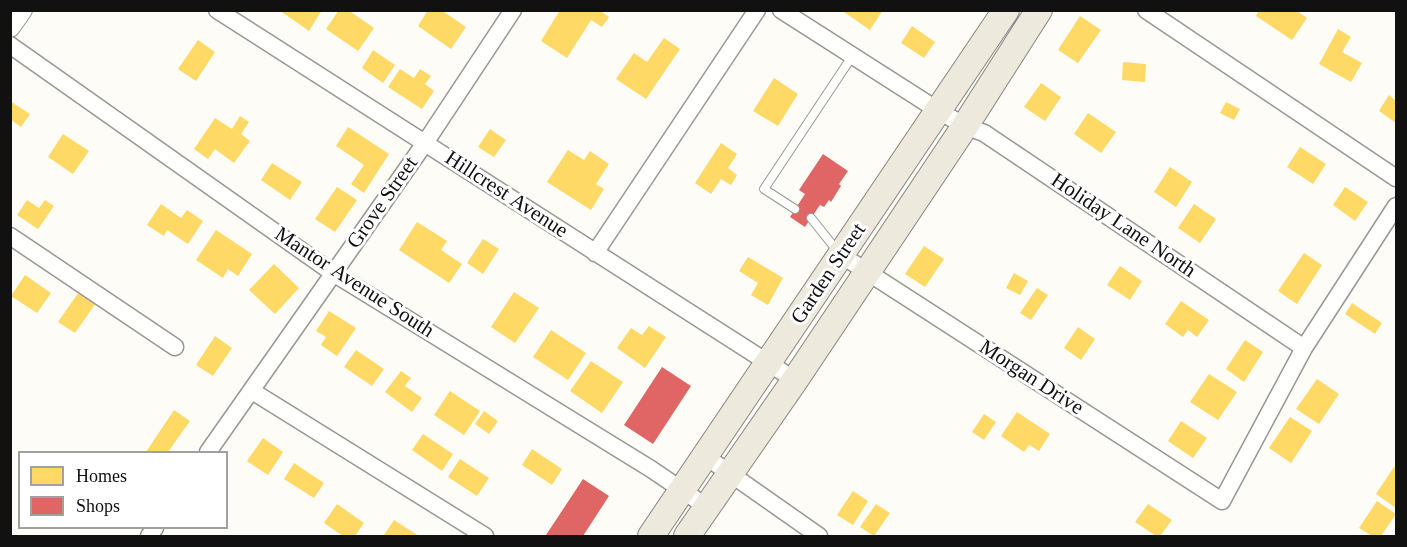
<!DOCTYPE html>
<html>
<head>
<meta charset="utf-8">
<style>
	body { margin:0 }
	#map { position:relative; width:1407px; height:547px; overflow:hidden; background:#fdfcf7; font-family:"Times New Roman",serif }
	canvas { display:block }
	.frame { position:absolute; inset:0; border:12px solid #111; pointer-events:none }
	.legend { position:absolute; left:18px; top:451px; width:210px; height:78px; box-sizing:border-box; background:#fff; border:2px solid #a0a0a0; margin:0; padding:8px 10px; list-style:none; font-size:18px; color:#111 }
	.legend li { display:flex; align-items:center; gap:12px; height:30px }
	.legend b { width:30px; border:2px solid #a0a0a0 }
</style>
</head>
<body>
<div id="map">
<canvas width="1407" height="547"></canvas>
<div class="frame"></div>
<ul class="legend">
<li><b style="height:16px;background:#ffd966"></b>Homes</li>
<li><b style="height:16px;background:#e06666"></b>Shops</li>
</ul>
</div>
<script>
const context = document.querySelector('canvas').getContext('2d');
context.lineJoin = 'round';
function paint(path, color) {
  context.fillStyle = color;
  context.fill(path, 'evenodd');
}
function trace(path, color, width, dash) {
  context.strokeStyle = color;
  context.lineWidth = width;
  context.lineCap = dash ? 'butt' : 'round';
  context.setLineDash(dash || []);
  context.stroke(path);
}
function label(font, color, halo, rows, align = 'center') {
  context.font = font + ' "Times New Roman",serif';
  context.lineWidth = 6;
  context.setLineDash([]);
  context.textBaseline = 'middle';
  context.strokeStyle = halo;
  context.fillStyle = color;
  for (const [text, x, y, turn = 0] of rows) {
    context.save();
    context.translate(x, y);
    context.rotate((+turn || 0) * Math.PI / 180);
    context.textAlign = isNaN(turn) ? turn : align;
    if (halo) context.strokeText(text, 0, 0);
    context.fillText(text, 0, 0);
    context.restore();
  }
}
paint(new Path2D(`
	M279 10H322L309 31Z
	M339 10H348L374 28 358 51 326 29Z
	M428 10H441L466 27 451 49 418 26Z
	M560 10H599L609 17 602 27 591 20 567 58 541 41Z
	M841 10H883L870 30Z
	M1259 10H1296L1307 18 1292 40 1256 16Z
	M1080 16 1101 30 1078 63 1058 50Z
	M912 26 935 42 924 58 901 43Z
	M1338 29 1351 37 1342 52 1362 63 1351 82 1319 64Z
	M664 38 680 49 646 99 616 79 634 53 647 62Z
	M198 40 215 52 196 81 178 69Z
	M373 50 395 65 383 83 362 68Z
	M1123 62 1146 64 1145 82 1122 80Z
	M400 69 414 78 420 69 431 76 425 84 434 91 422 109 388 87Z
	M774 78 798 94 778 126 753 111Z
	M1041 83 1061 97 1045 121 1024 107Z
	M1389 95 1396 101V123L1379 111Z
	M10 101 30 114 21 127 10 119Z
	M1226 102 1240 109 1234 120 1220 113Z
	M1088 113 1116 132 1101 153 1074 134Z
	M240 116 249 122 241 134 250 141 234 163 215 149 208 159 194 149 215 118 232 129Z
	M348 127 389 154 364 193 351 184 364 165 336 146Z
	M490 129 506 140 494 157 478 147Z
	M63 134 89 151 73 174 48 157Z
	M721 143 737 154 728 168 737 175 731 185 721 179 711 194 695 183Z
	M1300 147 1326 164 1313 184 1287 167Z
	M568 150 584 160 590 151 609 164 596 184 604 189 591 210 547 182Z
	M272 163 302 182 290 200 261 180Z
	M1170 167 1192 182 1176 207 1154 192Z
	M337 187 357 200 335 232 315 219Z
	M1345 187 1368 202 1355 221 1333 205Z
	M27 200 39 208 45 200 54 206 38 229 17 215Z
	M161 204 181 218 187 210 203 221 188 244 167 230 164 236 147 225Z
	M1194 204 1216 219 1200 243 1178 228Z
	M417 222 447 241 441 250 462 264 449 283 399 250Z
	M216 230 252 254 238 276 228 269 223 278 196 260Z
	M483 239 499 249 483 274 467 263Z
	M924 246 944 259 925 287 905 274Z
	M1304 253 1322 265 1297 304 1278 291Z
	M748 257 783 278 768 305 751 295 758 283 739 271Z
	M274 264 299 288 275 314 249 290Z
	M1120 266 1142 281 1130 300 1107 285Z
	M1014 273 1028 281 1020 295 1006 288Z
	M25 275 51 293 37 313 11 296Z
	M1037 288 1048 295 1031 320 1020 313Z
	M81 289 98 300 75 333 58 322Z
	M514 292 539 308 515 343 491 327Z
	M1181 301 1209 320 1197 337 1188 330 1183 337 1165 324Z
	M1352 303 1382 323 1375 334 1345 314Z
	M329 311 356 328 337 356 321 345 326 337 316 331Z
	M649 326 666 337 645 368 617 348 631 328 642 335Z
	M1078 327 1095 339 1081 360 1064 348Z
	M551 330 586 353 568 380 533 357Z
	M215 336 232 348 213 376 196 365Z
	M1245 340 1263 352 1244 382 1226 369Z
	M356 350 384 369 372 386 344 367Z
	M591 361 623 382 602 413 570 391Z
	M401 371 411 378 405 386 422 398 412 412 385 392Z
	M1209 374 1237 392 1218 420 1190 402Z
	M1317 379 1339 394 1319 424 1296 409Z
	M450 391 480 411 464 435 434 415Z
	M174 410 190 421 168 452H146Z
	M484 411 498 421 489 434 475 424Z
	M1017 412 1050 434 1039 451 1029 445 1024 452 1001 436Z
	M984 414 996 422 984 440 972 432Z
	M1290 417 1312 431 1291 463 1269 448Z
	M1181 421 1207 438 1193 458 1168 441Z
	M423 434 453 454 442 471 412 450Z
	M263 438 283 452 268 475 247 461Z
	M532 449 562 469 552 485 522 465Z
	M460 459 489 478 477 496 448 477Z
	M294 463 324 483 314 498 284 479Z
	M1394 467 1396 469V508L1376 494Z
	M853 491 868 501 853 525 837 515Z
	M1377 501 1396 514 1381 536H1372L1359 528Z
	M337 504 364 523 355 536H343L324 523Z
	M876 504 890 513 874 536 860 527Z
	M1148 504 1172 520 1160 536H1156L1135 522Z
	M394 520 419 536H385L384 535Z`), '#ffd966');
paint(new Path2D(`
	M823 154 848 171 839 184 841 186 831 202 829 200 824 207 820 205 805 227 790 217 805 194 799 190Z
	M662 367 691 386 653 444 624 425Z
	M583 479 609 496 583 536H548L546 535Z`), '#e06666');
const service = new Path2D(`
	M795 209 764 189 853 55
	M811 218 839 253`);
const minor = new Path2D(`
	M217 10 795 380
	M781 10 939 111 965 126 984 133 1304 348
	M1146 10 1396 178
	M10 45 333 273 651 469 707 507
	M10 236 175 347
	M595 253 757 10
	M841 255 1222 501 1304 348 1396 206
	M252 391 485 536
	M208 452 425 143 513 10
	M705 456 819 536
	M149 536 155 528`);
const tertiary = new Path2D(`
	M10 27 22 10`);
const primary = new Path2D(`
	M651 536 1006 10
	M687 536 795 380 965 126 1039 10`);
trace(service, '#979795', 10);
trace(minor, '#979795', 19);
trace(tertiary, '#979795', 22);
trace(primary, '#858482', 28);
trace(service, '#fffffe', 8);
trace(minor, '#fffffe', 16);
trace(tertiary, '#fffffe', 20);
trace(primary, '#ede9dc', 26);
label('21px', '#111', '#fff', [
	["Hillcrest Avenue",506,195,33],
	["Grove Street",383,203,-55],
	["Holiday Lane North",1123,226,34],
	["Garden Street",829,274,-56],
	["Mantor Avenue South",354,283,33],
	["Morgan Drive",1031,378,33]
]);
</script>
</body>
</html>
